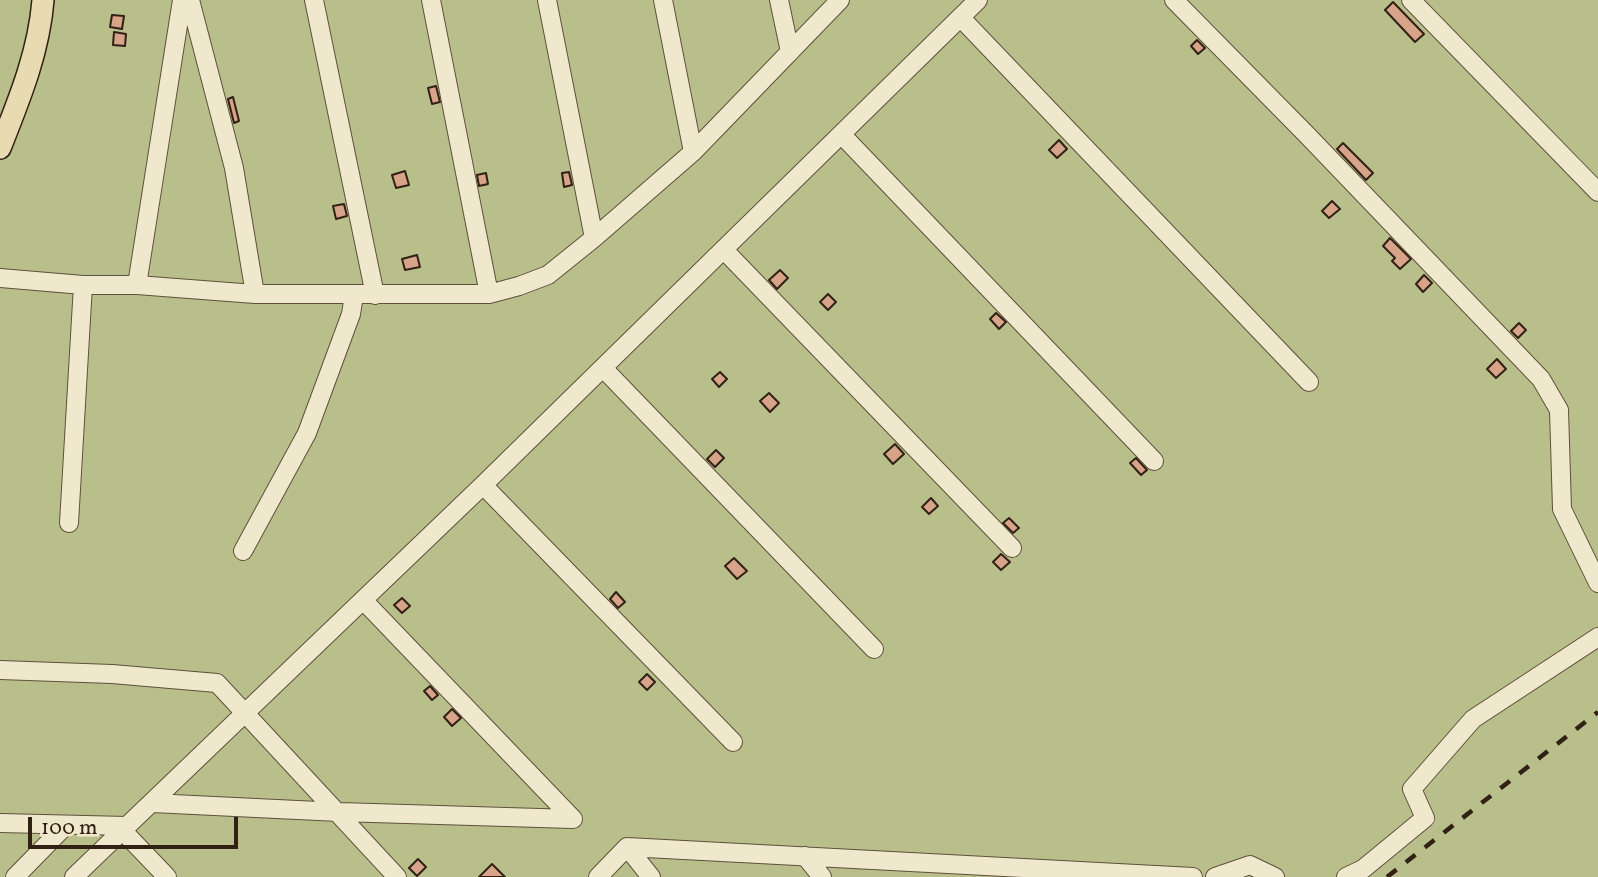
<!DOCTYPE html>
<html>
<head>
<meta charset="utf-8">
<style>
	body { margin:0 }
	#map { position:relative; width:1598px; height:877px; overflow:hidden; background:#e8dbb2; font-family:Vollkorn,serif }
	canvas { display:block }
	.scale { position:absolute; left:28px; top:817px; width:210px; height:32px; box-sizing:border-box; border:4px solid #312014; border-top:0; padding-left:9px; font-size:21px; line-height:24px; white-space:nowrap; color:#312014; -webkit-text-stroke:5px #f0e8cd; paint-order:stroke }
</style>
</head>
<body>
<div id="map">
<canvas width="1598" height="877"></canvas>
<div class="scale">100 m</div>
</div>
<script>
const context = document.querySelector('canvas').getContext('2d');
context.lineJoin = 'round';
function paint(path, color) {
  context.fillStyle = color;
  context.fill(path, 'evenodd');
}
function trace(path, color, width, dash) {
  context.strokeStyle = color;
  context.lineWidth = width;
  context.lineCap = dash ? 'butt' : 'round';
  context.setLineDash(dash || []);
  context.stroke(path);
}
paint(new Path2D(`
	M0 0H1598V877H0Z`), '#b9bf8a');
const building = new Path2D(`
	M1393 2 1424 34 1415 42 1385 10Z
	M112 15 124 16 122 29 110 27Z
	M114 32 126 34 125 46 113 45Z
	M1197 40 1205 48 1198 54 1191 46Z
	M436 86 440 102 432 104 428 88Z
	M233 97 239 121 234 123 228 99Z
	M1059 140 1067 149 1057 158 1049 150Z
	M1343 143 1373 173 1366 180 1337 149Z
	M405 171 409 185 396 188 392 175Z
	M569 172 572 185 564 187 562 173Z
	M486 173 488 184 479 186 477 175Z
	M1332 201 1340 209 1329 218 1322 211Z
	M344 204 347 216 336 219 333 206Z
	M1390 238 1411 259 1400 269 1392 261 1395 258 1383 246Z
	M417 255 420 267 405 270 402 259Z
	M780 270 788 278 777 289 769 280Z
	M1424 275 1432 283 1423 292 1416 284Z
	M828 294 836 302 828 310 820 302Z
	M996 313 1006 322 999 329 990 319Z
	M1519 323 1526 330 1518 338 1511 331Z
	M1497 359 1506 369 1496 378 1487 369Z
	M720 372 727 379 719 387 712 379Z
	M769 393 779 403 770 412 760 401Z
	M895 444 904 454 893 464 884 454Z
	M716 450 724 458 715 467 707 459Z
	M1136 458 1147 470 1141 475 1130 463Z
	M931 498 938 506 929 514 922 507Z
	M1009 518 1019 528 1013 533 1003 523Z
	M1001 554 1010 562 1001 570 993 562Z
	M734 558 747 571 737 579 725 566Z
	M616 592 625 602 618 608 610 599Z
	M402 598 410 606 402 613 394 605Z
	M647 674 655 682 647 690 639 682Z
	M430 686 438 695 432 700 424 691Z
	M452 709 461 718 452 726 444 717Z
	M418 859 426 867 417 876 409 868Z
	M492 864 505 877H479Z`);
paint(building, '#d7a389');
trace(building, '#312014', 2);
const minor = new Path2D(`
	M190 0 234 168 255 294
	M314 0 375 295
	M431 0 489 294
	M547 0 594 238
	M663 0 693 152
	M779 0 790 52
	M1174 0 1307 135 1541 379 1559 410 1562 509 1598 583
	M1411 0 1598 192
	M961 18 1309 382
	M842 135 1154 461
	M724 250 1012 548
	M0 278 83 285H137L255 294H489L519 286 548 275 594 238 693 152 840 0
	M137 285 182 0
	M603 368 874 649
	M483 485 733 742
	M69 523 83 285
	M243 551 307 433 351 314 354 295
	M363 600 573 819
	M0 670 112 674 217 683 397 877
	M152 803 339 812 573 819
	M0 823 127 826 483 485 978 0
	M122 830 167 877
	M627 847 651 877
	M805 856 822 877
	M15 877 66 825
	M74 877 127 826
	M598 877 627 847 1193 877
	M1215 877 1250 865 1275 877
	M1346 877 1363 869 1425 818 1412 789 1473 719 1598 637`);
const major = new Path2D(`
	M0 148C19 100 39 52 43 0`);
trace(minor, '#5f4f3c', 20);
trace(major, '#312014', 24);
trace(minor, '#f0e8cd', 18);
trace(major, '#e8dbb2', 21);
trace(new Path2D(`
	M1387 877 1598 712`), '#312014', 4.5, [12, 12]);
</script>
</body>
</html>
